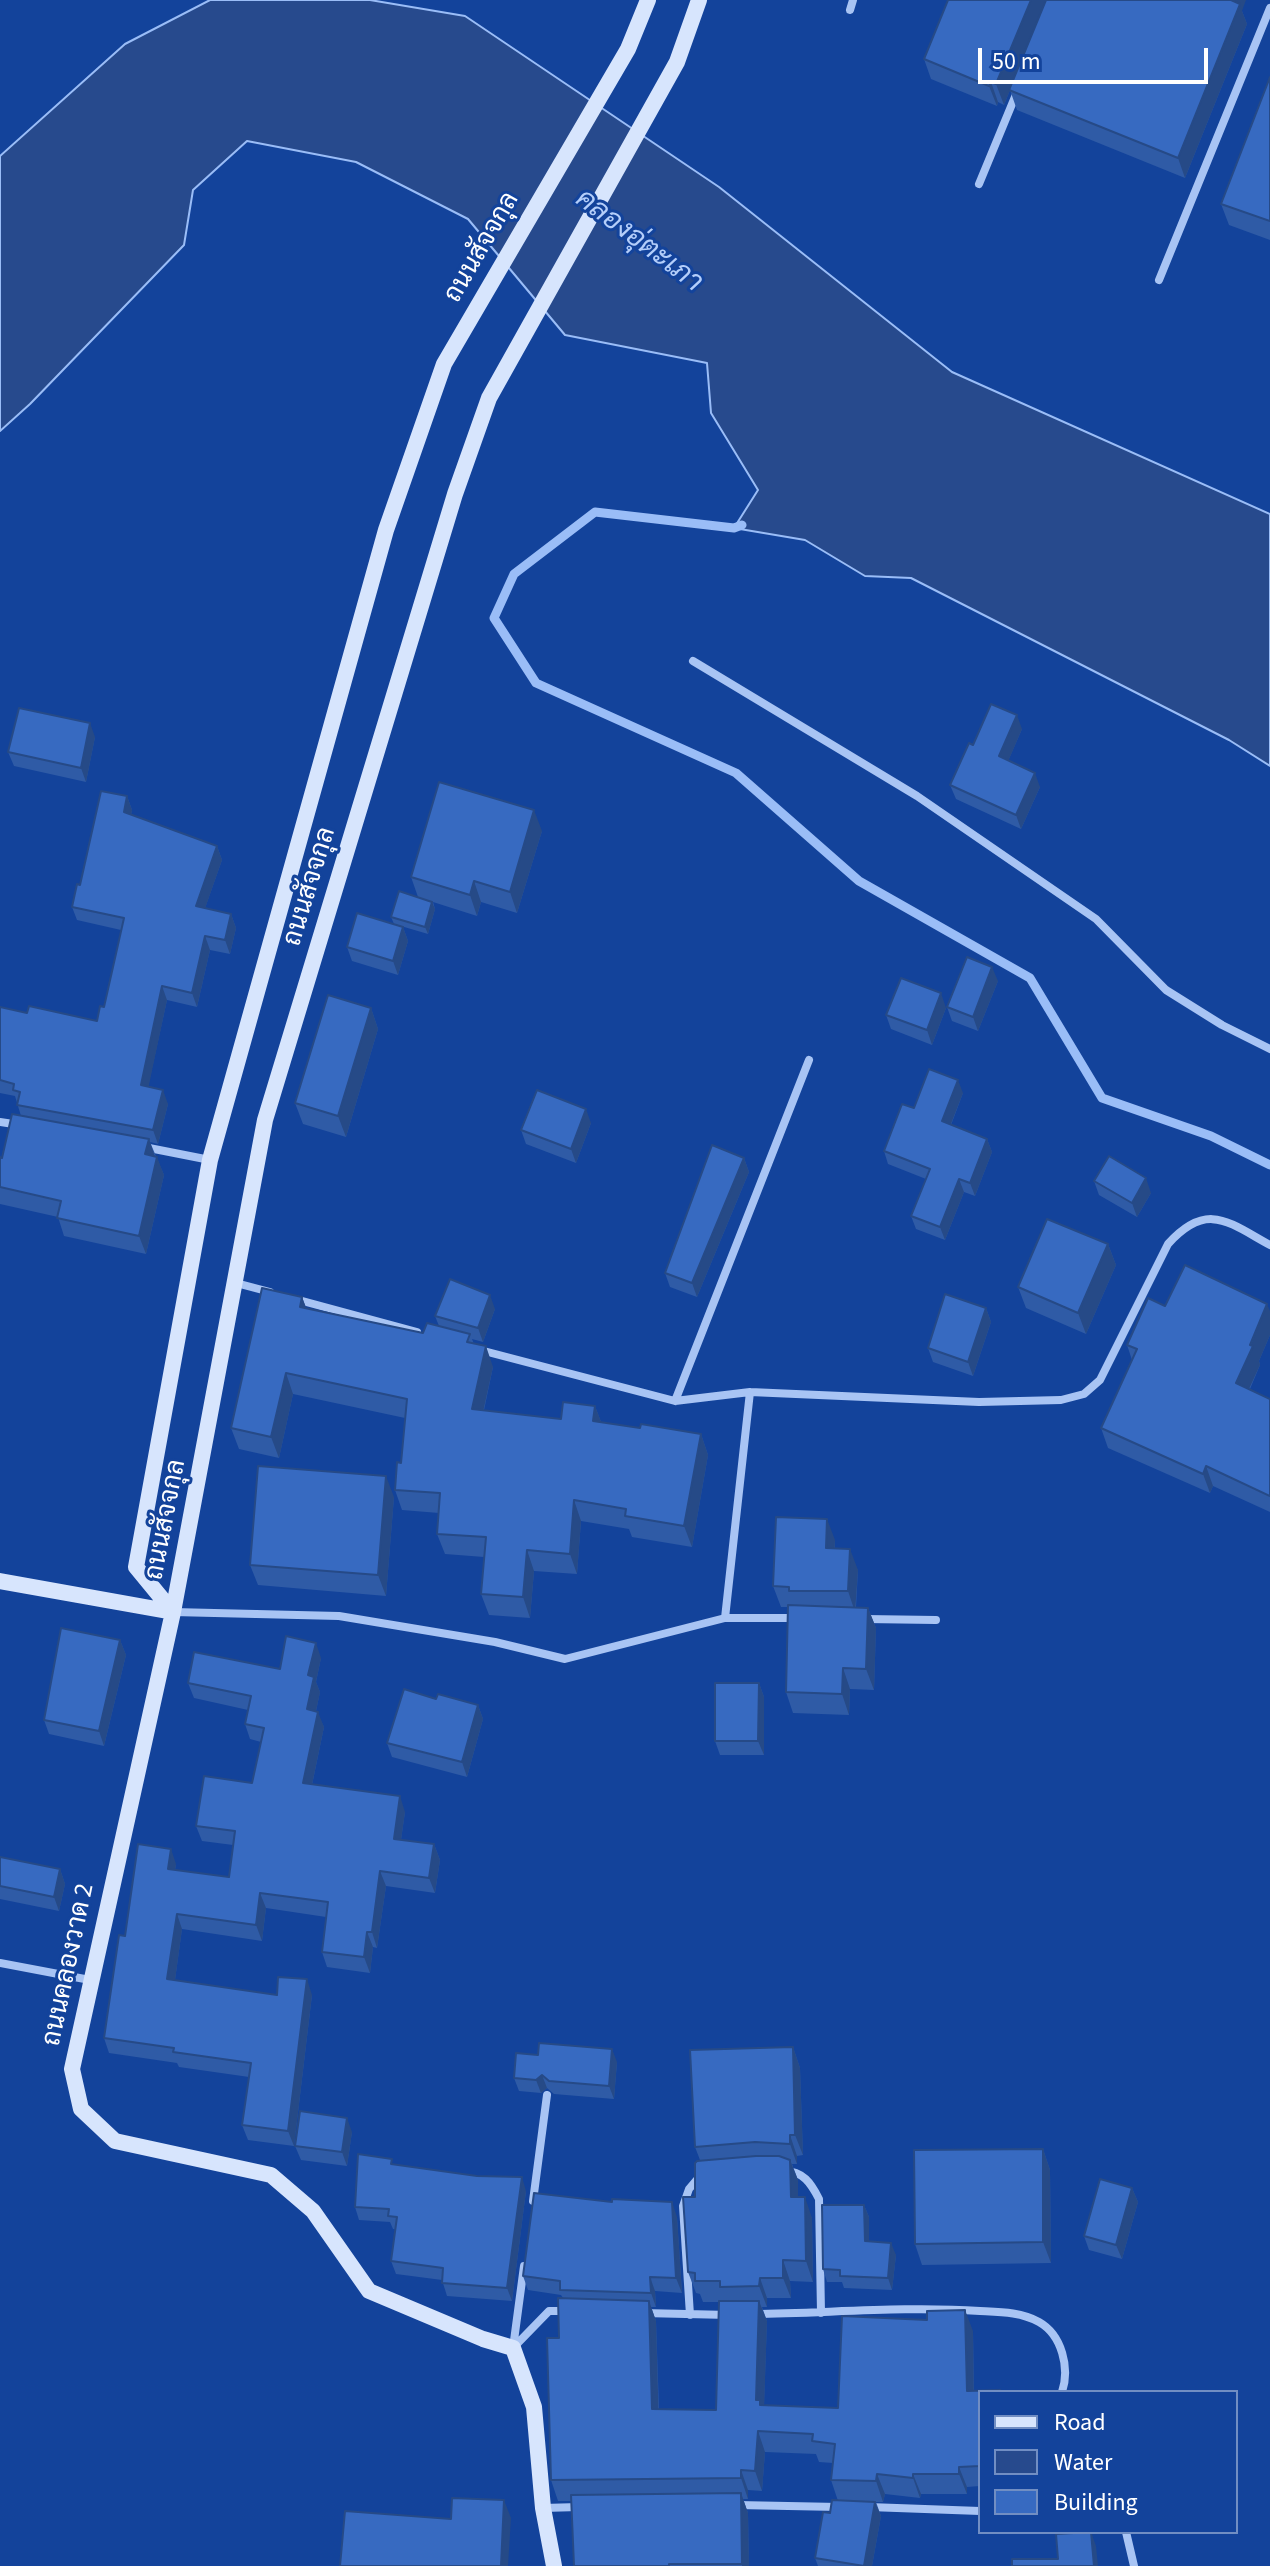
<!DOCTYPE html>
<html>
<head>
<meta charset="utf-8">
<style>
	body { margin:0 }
	#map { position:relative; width:1270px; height:2566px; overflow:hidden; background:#13439b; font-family:"Source Sans 3",sans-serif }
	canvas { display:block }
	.legend { position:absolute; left:978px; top:2390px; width:260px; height:144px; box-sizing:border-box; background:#13439b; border:2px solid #718ec3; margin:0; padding:10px 14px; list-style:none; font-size:24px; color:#fff }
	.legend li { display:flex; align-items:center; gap:16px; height:40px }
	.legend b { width:40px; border:2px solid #718ec3 }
	.scale { position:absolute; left:978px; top:48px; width:230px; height:36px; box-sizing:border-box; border:4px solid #fff; border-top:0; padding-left:10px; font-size:24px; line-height:28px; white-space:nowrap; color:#fff; -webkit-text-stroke:6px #13439b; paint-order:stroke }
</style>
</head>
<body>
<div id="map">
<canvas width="1270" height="2566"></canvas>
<ul class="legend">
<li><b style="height:10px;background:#d7e5fd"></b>Road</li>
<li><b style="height:22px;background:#274a8d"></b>Water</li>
<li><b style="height:22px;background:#376ac1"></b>Building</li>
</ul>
<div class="scale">50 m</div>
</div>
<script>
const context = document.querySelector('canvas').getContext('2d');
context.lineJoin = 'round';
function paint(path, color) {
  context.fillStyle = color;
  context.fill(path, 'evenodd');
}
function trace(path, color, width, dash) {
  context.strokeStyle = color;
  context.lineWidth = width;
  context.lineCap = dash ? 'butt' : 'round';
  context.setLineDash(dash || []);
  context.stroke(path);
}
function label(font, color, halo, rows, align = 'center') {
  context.font = font + ' "Source Sans 3",Sarabun,sans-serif';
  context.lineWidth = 6;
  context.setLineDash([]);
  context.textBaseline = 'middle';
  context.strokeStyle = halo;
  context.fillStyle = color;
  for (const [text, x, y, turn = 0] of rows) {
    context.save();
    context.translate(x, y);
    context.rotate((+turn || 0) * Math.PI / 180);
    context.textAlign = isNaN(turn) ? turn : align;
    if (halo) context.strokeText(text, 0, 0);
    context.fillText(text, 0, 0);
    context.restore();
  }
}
const water = new Path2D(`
	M210 0H370L465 16 719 187 952 372 1270 514V766L1229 740 911 578 865 576 805 540 734 528 758 490 711 413 707 363 565 335 468 219 356 162 247 141 193 190 184 245 30 404 0 431V156L125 44Z`);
paint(water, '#274a8d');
trace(water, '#9abdf7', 2);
trace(new Path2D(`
	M742 525 734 528 595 512 514 574 494 618 536 683 736 773 859 881 1030 978 1102 1098 1211 1136 1270 1165`), '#9abdf7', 9);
trace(new Path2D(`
	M850 10 853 0
	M979 184 1017 92
	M1159 280 1270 8
	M693 661 917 796 1096 919 1166 990 1222 1025 1270 1049
	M0 1122 20 1125
	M144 1147 210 1160
	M236 1283 270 1292
	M295 1299 417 1332
	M480 1350 675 1401 750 1392 979 1402 1061 1400 1084 1394 1100 1380 1168 1244C1207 1201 1228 1222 1270 1245
	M675 1401 809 1060
	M173 1612 339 1616 495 1642 565 1659 725 1618H795
	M725 1618 750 1392
	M865 1619 936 1620
	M0 1963 90 1980
	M784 2171C803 2171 811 2183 819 2199L821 2313
	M533 2201 547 2095
	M524 2266 513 2348 549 2311H569
	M643 2313 729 2315
	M754 2314C830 2313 905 2306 980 2311 1000 2312 1021 2312 1039 2322 1062 2335 1070 2368 1062 2392
	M690 2315 683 2206 689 2189 700 2176
	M737 2505 839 2507
	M869 2507 980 2511
	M543 2508 579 2507
	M1126 2532 1134 2566`), '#a8c4f4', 8);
trace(new Path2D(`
	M0 1581 173 1612
	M173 1612 136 1567 210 1160 386 530 444 364 628 49 648 0
	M554 2566 543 2508 534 2407 513 2348 483 2339 369 2291 313 2211 271 2175 115 2141 81 2109 72 2069 173 1612 265 1120 455 494 489 398 677 62 699 0`), '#d7e5fd', 16);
paint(new Path2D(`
	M1242 11 1247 24 1185 178 1017 110 1010 90 1004 105 998 102 997 106 931 79 924 59Z
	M1270 77V240L1229 225 1221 204Z
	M1022 729 1008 761 1040 787 1021 829 956 799 950 785 973 745Z
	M95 737 86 782 14 766 8 752Z
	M127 796 132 810 131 815 217 846 222 860 205 908 231 914 236 928 230 954 210 950 197 1007 167 1000 148 1087 168 1104 158 1144 150 1142 164 1175 146 1254 64 1236 58 1217 0 1204V1157L2 1158 21 1116 15 1096 0 1093V1007L27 1013 97 1021 104 1007 121 930 77 920 72 907 80 885Z
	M542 831 517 913 481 902 477 916 433 902 435 909 428 934 394 924 391 917 418 897 411 877Z
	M403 927 408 941 398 975 352 961 347 947Z
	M998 981 978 1031 952 1021 947 1007Z
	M371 1008 378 1029 346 1137 303 1124 295 1103Z
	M946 1008 932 1045 891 1029 886 1015Z
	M963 1093 951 1125 987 1139 992 1152 975 1196 964 1192 945 1240 916 1229 911 1216 926 1179 888 1164 884 1151 914 1108Z
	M591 1123 576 1163 526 1144 521 1130Z
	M744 1158 749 1172 697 1297 670 1287 665 1273Z
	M1094 1181 1151 1193 1137 1217 1099 1195Z
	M1108 1244 1116 1265 1086 1334 1026 1308 1018 1287Z
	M302 1297 306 1308 423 1333 439 1326 435 1316 495 1309 483 1342 472 1339 474 1344 493 1367 484 1410 561 1419 595 1406 601 1422 640 1428 701 1434 708 1455 692 1547 632 1537 629 1529 581 1521 577 1574 534 1571 530 1618 489 1615 481 1594 484 1557 445 1554 437 1534 439 1513 402 1510 395 1490 401 1463 405 1418 293 1394 279 1458 239 1449 231 1428Z
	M1165 1306 1270 1311V1335L1259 1361 1260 1365 1250 1389 1270 1399V1512L1213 1486 1210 1493 1108 1448 1101 1428 1132 1360 1127 1345Z
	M986 1308 991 1322 973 1376 933 1362 928 1348Z
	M394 1497 386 1596 258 1585 250 1565Z
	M835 1540V1549L858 1570 856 1607 868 1608 876 1628 874 1690 850 1689 849 1715 793 1713 786 1692 788 1607H781L773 1586Z
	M120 1640 126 1655 104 1746 49 1734 44 1720Z
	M321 1658 316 1682 320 1692 316 1711 324 1727 312 1785 405 1812 401 1840 434 1844 440 1860 435 1893 386 1886 377 1948 373 1947 370 1973 327 1967 322 1952 326 1917 266 1908 262 1941 182 1929 175 1980 277 1995H312L294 2146 248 2140 242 2125 249 2077 179 2067 177 2063 109 2053 104 2038 125 1936 176 1864 175 1870 229 1877 233 1845 202 1841 196 1826 252 1783 261 1742 250 1739 245 1724 248 1710 194 1698 188 1683 280 1669Z
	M759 1683 764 1697V1755H720L715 1741Z
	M436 1699 478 1705 483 1719 467 1777 392 1757 387 1743Z
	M0 1857 60 1869 65 1884 59 1911 0 1899Z
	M793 2047 800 2068 803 2155 797 2156V2164H792L798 2180V2197L812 2218 813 2282 790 2281 791 2298H767V2307H762L767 2321 764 2405 838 2408 973 2331 974 2391 1000 2390 1001 2392H980V2486L967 2487V2494H921L920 2498 885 2494 883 2502H876L881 2516 872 2566H818L815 2558 830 2513 838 2501 831 2480 833 2463 819 2462 816 2454 765 2452 762 2491 748 2490V2499H743L748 2513 749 2566H574L571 2501H558L551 2480 559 2338 563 2298 561 2295 528 2290 523 2276 677 2217 682 2293 655 2291 656 2307H651L656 2321 659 2409 716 2410 719 2302H703L700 2294 696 2293 688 2272 700 2160 695 2147Z
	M617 2062 614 2099 554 2094 547 2088 541 2093 519 2091 514 2078Z
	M352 2132 347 2166 301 2160 295 2146Z
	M1043 2149 1050 2170 1051 2263 922 2265 915 2244Z
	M394 2164 526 2191 512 2301 447 2296 442 2280 396 2274 391 2261 396 2229H393L390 2222 359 2220 355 2207Z
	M1132 2188 1138 2202 1122 2259 1089 2250 1084 2236Z
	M864 2205 869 2217V2241L896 2255 892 2290 844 2288 842 2282H827L823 2269Z`), '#2f5ba6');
paint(new Path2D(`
	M1031 0H1046L1004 105 996 84Z
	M1231 0H1246L1242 11 1247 24 1185 178 1178 158Z
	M991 82 998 102 997 106 989 86Z
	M1017 715 1022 729 1004 771 999 756Z
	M90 723 95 737 86 782 81 768Z
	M1035 773 1040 787 1021 829 1016 815Z
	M127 796 132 810 129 826 124 812Z
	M534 810 542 831 517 913 510 892Z
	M217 846 222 860 201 920 196 906Z
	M474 881 481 902 477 916 470 895Z
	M432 902 435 909 428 934 425 927Z
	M231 914 236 928 230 954 225 940Z
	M403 927 408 941 398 975 393 961Z
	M205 936 210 950 197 1007 192 993Z
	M992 967 998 981 978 1031 973 1017Z
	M162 986 167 1000 146 1099 141 1085Z
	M941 993 946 1008 932 1045 927 1030Z
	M371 1008 378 1029 346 1137 338 1116Z
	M958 1080 963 1093 947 1134 942 1121Z
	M163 1090 168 1104 158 1144 153 1130Z
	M586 1109 591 1123 576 1163 571 1149Z
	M149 1139 155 1157 145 1154Z
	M987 1139 992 1152 975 1196 970 1183Z
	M157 1157 164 1175 146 1254 139 1236Z
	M744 1158 749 1172 697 1297 692 1283Z
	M1146 1178 1151 1193 1137 1217 1132 1203Z
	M959 1179 964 1192 945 1240 940 1227Z
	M1108 1244 1116 1265 1086 1334 1078 1313Z
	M490 1295 495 1309 483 1342 478 1328Z
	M302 1297 310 1318 300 1307Z
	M1267 1304 1270 1311V1335L1259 1361 1260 1365 1243 1402 1236 1383Z
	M986 1308 991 1322 973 1376 968 1362Z
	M486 1346 493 1367 479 1430 472 1409Z
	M286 1373 293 1394 279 1458 271 1437Z
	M595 1406 603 1427 593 1421Z
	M701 1434 708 1455 692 1547 684 1526Z
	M1206 1466 1213 1486 1210 1493 1203 1474Z
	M386 1476 394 1497 386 1596 378 1575Z
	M574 1500 581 1521 577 1574 570 1554Z
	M827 1519 835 1540 834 1569 826 1548Z
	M850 1549 858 1570 855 1612 848 1591Z
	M527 1550 534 1571 530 1618 523 1597Z
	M868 1608 876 1628 874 1690 866 1669Z
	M120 1640 126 1655 104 1746 99 1731Z
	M316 1643 321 1658 316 1682 320 1692 313 1725 307 1709 308 1675Z
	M843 1668 850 1689 849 1715 842 1694Z
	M759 1683 764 1697V1755L758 1741Z
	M478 1705 483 1719 467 1777 462 1762Z
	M318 1712 324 1727 309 1799 303 1783Z
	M400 1796 405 1812 399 1854 394 1839Z
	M434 1844 440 1860 435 1893 429 1878Z
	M171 1849 176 1864 173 1884 168 1869Z
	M60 1869 65 1884 59 1911 54 1897Z
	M380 1871 386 1886 377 1948 372 1932Z
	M260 1893 266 1908 262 1941 256 1925Z
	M177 1914 182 1929 173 1995 167 1979Z
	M367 1932 373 1947 370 1973 364 1957Z
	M307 1979 312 1995 294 2146 288 2131Z
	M793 2047 800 2068 803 2155 795 2135Z
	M612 2049 617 2062 614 2099 609 2086Z
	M542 2075 547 2088 541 2093 536 2080Z
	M347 2118 352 2132 347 2166 342 2152Z
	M790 2135 797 2156V2164L790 2144Z
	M1043 2149 1050 2170 1051 2263 1043 2242Z
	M790 2160 798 2180V2218L791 2197Z
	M522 2177 526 2191 512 2301 507 2288Z
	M1132 2188 1138 2202 1122 2259 1116 2245Z
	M805 2197 812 2218 813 2282 806 2261Z
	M672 2202 677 2217 682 2293 676 2278Z
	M864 2205 869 2217V2253L865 2241Z
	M891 2243 896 2255 892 2290 888 2278Z
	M783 2260 790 2281 791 2298 783 2278Z
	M650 2277 655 2291 656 2307 651 2293Z
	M760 2278 767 2298V2307L759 2286Z
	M649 2301 656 2321 659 2429 652 2409Z
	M759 2301 767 2321 764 2410 756 2400Z
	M965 2310 973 2331 974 2411 967 2391Z
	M758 2431 765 2452 762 2491 755 2471Z
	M959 2467 967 2487V2494L959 2474Z
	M741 2470 748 2490V2499L741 2478Z
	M877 2474 885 2494 883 2502 876 2481Z
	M913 2474 921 2494 920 2498 913 2478Z
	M741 2493 748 2513 749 2566H742V2564Z
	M504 2500 511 2518 508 2566H501Z
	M875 2502 881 2516 872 2566H864Z
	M1091 2532 1096 2546 1098 2566H1094Z`), '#264a87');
const building = new Path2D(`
	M948 0H1031L996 84 991 82 989 86 924 59Z
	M1046 0H1231L1240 4 1178 158 1009 90Z
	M1270 77V221L1221 204Z
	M991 704 1017 715 999 756 1035 773 1016 815 950 785 969 743 973 745Z
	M19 708 90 723 81 768 8 752Z
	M439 782 534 810 510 892 474 881 470 895 411 877Z
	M101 791 127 796 124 812 217 846 196 906 231 914 225 940 205 936 192 993 162 986 141 1085 163 1090 153 1130 17 1105 20 1092 13 1090 14 1084 0 1080V1007L27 1013 29 1006 97 1021 100 1006 104 1007 124 918 72 907 77 884 80 885Z
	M399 891 432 902 425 927 391 917Z
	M357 913 403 927 393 961 347 947Z
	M967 957 992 967 973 1017 947 1007Z
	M901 978 941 993 927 1030 886 1015Z
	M328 995 371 1008 338 1116 295 1103Z
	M929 1069 958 1080 942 1121 987 1139 970 1183 959 1179 940 1227 911 1216 930 1169 884 1151 902 1104 914 1108Z
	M537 1090 586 1109 571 1149 521 1130Z
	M12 1114 149 1139 145 1154 157 1157 139 1236 57 1218 61 1201 0 1187V1157L2 1158Z
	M712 1145 744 1158 692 1283 665 1273Z
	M1109 1156 1146 1178 1132 1203 1094 1181Z
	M1047 1219 1108 1244 1078 1313 1018 1287Z
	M1185 1265 1267 1304 1250 1345 1253 1346 1236 1383 1270 1399V1496L1206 1466 1203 1474 1101 1428 1137 1349 1127 1345 1148 1298 1165 1306Z
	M450 1279 490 1295 478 1328 435 1316Z
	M262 1288 302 1297 300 1307 423 1333 427 1323 470 1334 467 1342 486 1346 472 1409 561 1419 563 1402 595 1406 593 1421 640 1428 641 1424 701 1434 684 1526 625 1516 626 1509 574 1500 570 1554 527 1550 523 1597 481 1594 486 1537 437 1534 440 1493 395 1490 397 1462 401 1463 407 1399 286 1373 271 1437 231 1428Z
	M945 1294 986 1308 968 1362 928 1348Z
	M258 1466 386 1476 378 1575 250 1565Z
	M776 1517 827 1519 826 1548 850 1549 848 1591H789V1587L773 1586Z
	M788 1605 868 1608 866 1669 843 1668 842 1694 786 1692Z
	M61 1628 120 1640 99 1731 44 1720Z
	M286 1636 316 1643 308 1675 314 1677 307 1709 318 1712 303 1783 400 1796 394 1839 434 1844 429 1878 380 1871 372 1932H367L364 1957 322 1952 328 1902 260 1893 256 1925 177 1914 167 1979 277 1995 278 1977 307 1979 288 2131 242 2125 251 2063 173 2052 174 2048 104 2038 119 1935 125 1936 138 1844 171 1849 168 1869 229 1877 235 1831 196 1826 204 1776 252 1783 264 1728 245 1724 251 1696 188 1683 194 1652 280 1669Z
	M715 1683H759L758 1741H715Z
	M404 1689 436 1699 438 1694 478 1705 462 1762 387 1743Z
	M0 1857 60 1869 54 1897 0 1886Z
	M539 2043 612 2049 609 2086 549 2081 542 2075 536 2080 514 2078 516 2053 538 2055Z
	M793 2047 795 2135H790V2144L755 2142 695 2147 690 2050Z
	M300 2111 347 2118 342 2152 295 2146Z
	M1043 2149V2242L915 2244 914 2150Z
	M358 2154 392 2159 391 2164 477 2176 522 2177 507 2288 442 2283 443 2268 391 2261 397 2217 388 2216 389 2209 355 2207Z
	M756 2156H779L790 2160 791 2197H805L806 2261 783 2260V2278H760L759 2286 720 2287V2281H695V2273L688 2272 683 2197H695V2163L697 2161Z
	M1100 2179 1132 2188 1116 2245 1084 2236Z
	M534 2193 612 2202V2199L672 2202 676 2278 650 2277 651 2293 560 2290V2281L523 2276Z
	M822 2205H864L865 2241 891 2243 888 2278 840 2276V2270L823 2269Z
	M558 2298 649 2301 652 2409 716 2410 719 2301H759L756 2400H760V2405L838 2408 842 2316 927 2320V2311L965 2310 967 2391 1000 2390 1001 2392H980V2466L959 2467V2474H913V2478L877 2474 876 2481 831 2480 835 2444 812 2441 813 2434 758 2431 755 2471 741 2470V2478L551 2480 547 2338H559Z
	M741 2493 742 2564H669V2566H574L571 2495Z
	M452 2498 504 2500 501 2566H340L345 2511 451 2519Z
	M832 2500 875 2502 864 2566 815 2558 823 2512 830 2513Z
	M1091 2532 1094 2566H1012V2559H1058L1056 2534Z`);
paint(building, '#376ac1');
trace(building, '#264a87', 2);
label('26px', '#fff', '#13439b', [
	["ถนนสัจจกุล",483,248,-60],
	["ถนนสัจจกุล",311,887,-73],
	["ถนนสัจจกุล",167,1520,-79],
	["ถนนคลองวาด 2",70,1965,-78]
]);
label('italic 28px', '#b4cefa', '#13439b', [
	["คลองอุ่ตะเภา",638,242,37]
]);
</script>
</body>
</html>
